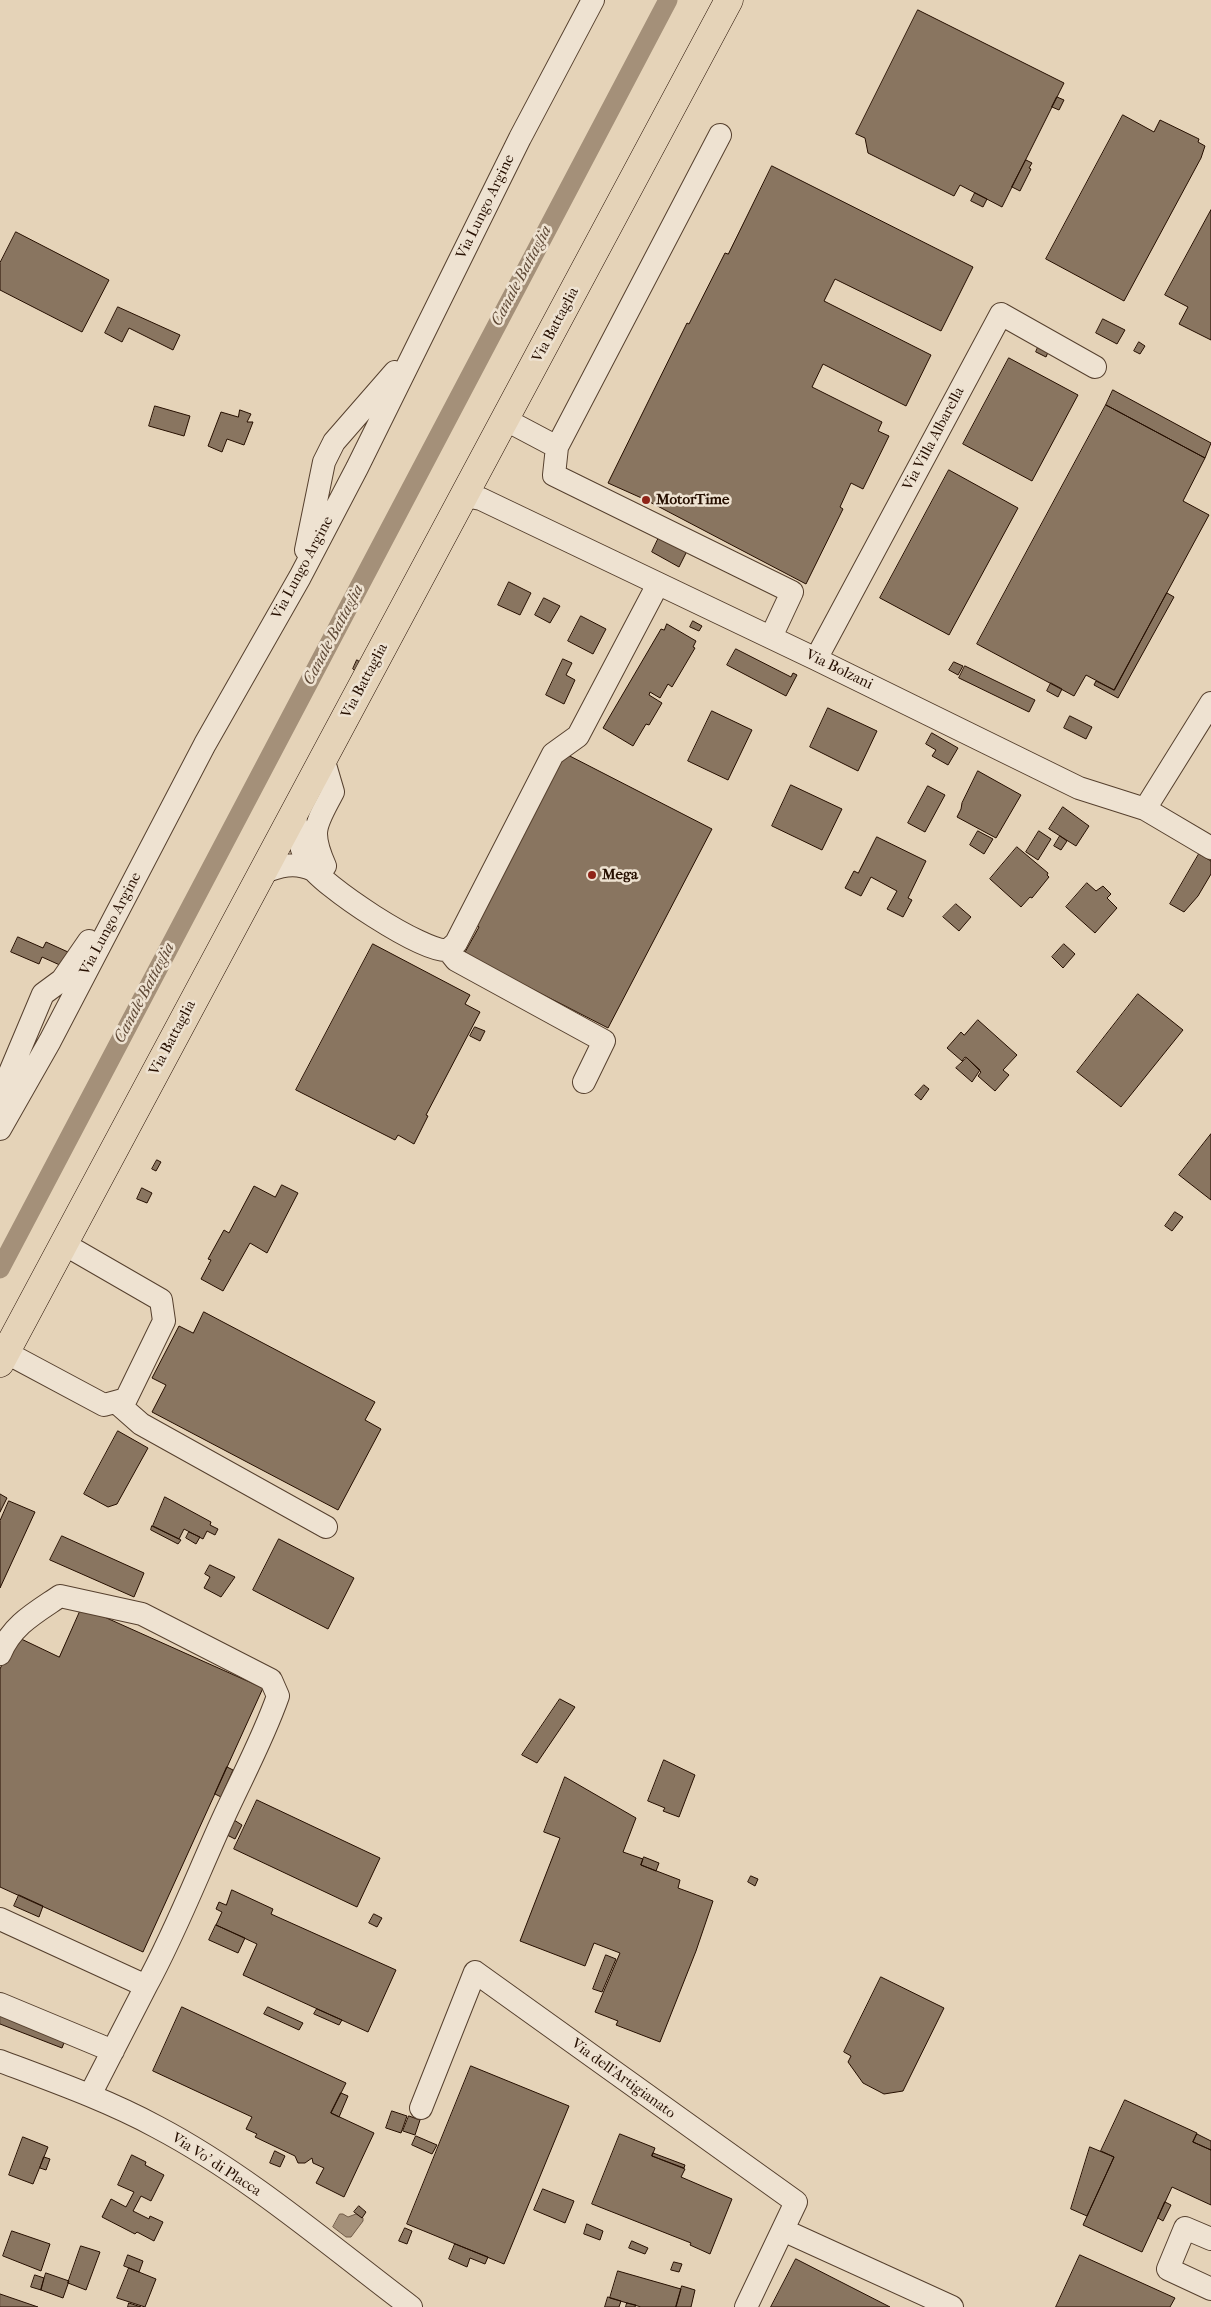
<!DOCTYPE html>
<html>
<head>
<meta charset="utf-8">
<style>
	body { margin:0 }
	canvas { display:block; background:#e5d3b8 }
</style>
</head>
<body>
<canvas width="1211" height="2307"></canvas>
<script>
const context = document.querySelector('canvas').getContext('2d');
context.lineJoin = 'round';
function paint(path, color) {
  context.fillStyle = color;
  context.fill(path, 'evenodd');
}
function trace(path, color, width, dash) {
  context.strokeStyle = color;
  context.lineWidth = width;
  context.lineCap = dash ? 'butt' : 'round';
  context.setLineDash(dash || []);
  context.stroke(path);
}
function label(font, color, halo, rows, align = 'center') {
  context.font = font + ' "IM FELL French Canon",serif';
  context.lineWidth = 5;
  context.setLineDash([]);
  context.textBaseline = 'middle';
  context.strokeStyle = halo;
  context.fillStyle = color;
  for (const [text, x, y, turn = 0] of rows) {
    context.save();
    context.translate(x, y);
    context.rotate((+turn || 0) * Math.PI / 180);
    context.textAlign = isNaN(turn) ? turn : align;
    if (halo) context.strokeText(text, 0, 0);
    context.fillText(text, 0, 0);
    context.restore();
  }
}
const water = new Path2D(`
	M340 2214H343L348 2217 356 2214 363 2218V2221L351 2237H346L333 2227Z`);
paint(water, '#a49079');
trace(water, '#725c49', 1);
trace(new Path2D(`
	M0 1269 668 0`), '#a49079', 19);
const building = new Path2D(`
	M918 10 1064 83 1002 207 960 185 954 196 868 153 865 138 856 134Z
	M1057 97 1064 100 1059 110 1052 107Z
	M1123 115 1154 132 1160 120 1199 139 1198 142 1205 146 1201 158 1124 301 1046 259Z
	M1026 160 1032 163 1029 168 1031 169 1020 191 1012 187Z
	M772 166 973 267 941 331 835 279 824 301 931 355 906 406 823 364 812 387 882 422 878 431 889 436 863 489 851 483 840 507 843 509 806 584 646 500 608 483 687 323 689 324 725 253 728 254Z
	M975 193 987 199 983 207 971 201Z
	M1211 210V340L1179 324 1188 307 1165 295Z
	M16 232 109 280 82 332 0 290V263Z
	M118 307 180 335 173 350 129 328 122 342 105 333Z
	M1103 319 1125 330 1117 344 1096 333Z
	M1139 342 1145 346 1140 354 1134 351Z
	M1039 345 1049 350 1046 357 1036 352Z
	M1009 358 1078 395 1032 481 963 444Z
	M1113 390 1211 443 1205 458 1106 405Z
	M1106 405 1205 458 1183 501 1209 515 1114 690 1086 675 1074 696 977 644Z
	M155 406 190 416 184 436 149 426Z
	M240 410 251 414 247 422H253L244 445 227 439 222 452 208 446 221 412 238 417Z
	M949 470 1018 508 949 635 880 598Z
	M661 533 689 547 679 567 652 552Z
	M509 582 531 593 520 615 498 605Z
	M1167 593 1174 597 1118 698 1094 685 1096 681 1114 690Z
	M544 598 560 606 550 623 535 615Z
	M581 616 606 629 593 654 568 641Z
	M693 621 702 626 699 631 690 627Z
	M667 624 696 641 693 647 695 648 672 687 668 684 660 698 650 692 649 695 662 703 649 725 646 724 633 746 603 728 661 629 664 630Z
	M736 649 791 677 793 673 797 675 786 696 727 665Z
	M563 659 572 663 566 675 575 680 564 704 546 695Z
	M357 660 362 663 357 672 353 669Z
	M954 662 963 666 958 675 949 670Z
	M965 666 1035 700 1029 712 959 678Z
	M1051 683 1062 689 1058 697 1047 691Z
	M828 708 877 731 858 771 810 747Z
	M712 711 752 730 728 780 688 761Z
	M1070 716 1092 727 1086 739 1064 728Z
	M932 733 958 748 948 765 932 756 936 750 926 744Z
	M560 751 712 829 608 1028 464 954 479 927 472 921Z
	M978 771 1021 795 996 838 957 817 961 809 962 803Z
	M791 785 842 809 822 850 772 826Z
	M928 786 945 795 925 832 908 823Z
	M1063 807 1089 826 1076 846 1049 829Z
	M978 831 993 839 984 854 970 845Z
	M1039 831 1051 839 1038 860 1026 852Z
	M1060 836 1067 841 1061 850 1054 846Z
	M877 837 926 861 908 898 912 900 903 917 887 909 897 891 871 877 861 896 845 888 854 871 858 873Z
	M1017 847 1048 873 1047 875 1049 877 1032 898 1030 897 1021 907 990 879Z
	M1199 854 1211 861V874L1198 896 1184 912 1170 904Z
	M1087 883 1096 891 1103 886 1111 894 1107 898 1117 908 1095 933 1066 907Z
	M956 904 971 917 959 931 943 917Z
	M18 937 43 948 46 942 68 952 62 966 42 957 39 964 11 952Z
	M373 944 470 995 465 1004 480 1012 426 1115 428 1116 414 1144 398 1135 395 1140 296 1090Z
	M1064 944 1075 954 1063 968 1052 957Z
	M1138 994 1183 1030 1121 1107 1077 1072Z
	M978 1020 1017 1055 1003 1070 1009 1075 995 1091 978 1076 981 1072 967 1058 965 1057 962 1061 947 1048 961 1032 964 1035Z
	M475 1027 485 1031 480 1041 470 1036Z
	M967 1058 980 1070 972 1082 956 1068Z
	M924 1085 929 1089 921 1100 915 1095Z
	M1211 1134V1200L1179 1175Z
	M157 1160 161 1162 156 1171 152 1169Z
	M282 1185 298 1193 267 1253 250 1243 223 1291 201 1279 211 1260 208 1259 224 1230 229 1233 254 1186 275 1197Z
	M142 1188 152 1193 147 1203 137 1199Z
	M1175 1212 1183 1217 1172 1231 1165 1226Z
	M204 1312 375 1402 365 1420 381 1429 338 1510 152 1412 166 1385 152 1378 179 1326 193 1333Z
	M118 1431 148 1448 117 1504 108 1507 84 1494Z
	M0 1494 7 1498 0 1512Z
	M165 1497 211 1522 210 1525 218 1529 215 1535 207 1531 203 1539 184 1529 179 1539 153 1526Z
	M9 1501 35 1512 0 1588V1521Z
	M152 1526 179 1539 181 1540 178 1544 151 1530Z
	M189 1532 200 1537 196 1544 186 1538Z
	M62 1536 144 1573 134 1597 50 1560Z
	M279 1539 354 1578 328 1629 253 1590Z
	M210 1565 235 1577 221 1597 204 1588 210 1577 205 1574Z
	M82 1607 263 1688 143 1952 0 1887V1669L15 1636 59 1657Z
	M560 1699 575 1707 537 1763 522 1755Z
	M664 1760 695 1775 679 1817 663 1811 665 1808 648 1801Z
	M227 1767 233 1770 221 1797 215 1794Z
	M565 1777 636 1818 623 1852 643 1859 641 1865 680 1880 678 1888 713 1901 696 1951 660 2042 616 2025 618 2021 595 2012 620 1953 594 1943 585 1966 520 1941 560 1838 544 1832Z
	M257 1800 380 1858 357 1907 234 1849Z
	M234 1820 242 1825 235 1839 227 1835Z
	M644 1857 659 1863 656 1871 641 1865Z
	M751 1876 758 1879 755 1886 748 1882Z
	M232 1890 273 1909 271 1914 396 1970 368 2032 243 1975 257 1944 216 1925 222 1912 216 1909 219 1902 226 1905Z
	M19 1895 43 1906 39 1917 14 1906Z
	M374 1914 382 1918 377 1927 369 1923Z
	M216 1925 245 1938 238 1953 209 1940Z
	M606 1955 616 1959 602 1992 593 1989Z
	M881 1977 944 2008 903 2091 884 2094 863 2083 848 2062 851 2056 844 2052Z
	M182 2007 346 2083 331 2113 374 2133 344 2197 316 2183 324 2168 313 2163 312 2158 305 2163H298L295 2156 255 2137 257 2134 246 2129 252 2117 153 2071Z
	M268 2007 303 2023 299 2030 264 2014Z
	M317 2009 342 2020 339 2025 314 2014Z
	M0 2011 67 2035 62 2048 0 2024Z
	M471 2066 569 2106 504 2264 407 2224Z
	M341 2093 348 2096 339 2117 331 2113Z
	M1125 2100 1197 2133 1193 2142 1211 2150V2205L1172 2187 1142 2252 1083 2225 1114 2157 1101 2151Z
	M392 2111 407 2116 401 2133 386 2128Z
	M409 2116 420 2120 415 2135 403 2131Z
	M620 2134 655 2148 652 2156 685 2169 681 2177 732 2199 710 2254 690 2245 691 2243 592 2204Z
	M1197 2134 1211 2141V2150L1193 2142Z
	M416 2136 437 2145 432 2154 412 2145Z
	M23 2137 48 2147 33 2184 9 2175Z
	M1090 2147 1114 2157 1087 2216 1071 2209Z
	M275 2151 285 2156 280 2167 270 2163Z
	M653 2153 685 2165 684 2168 652 2156Z
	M132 2155 146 2162 145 2165 164 2175 151 2201 141 2196 133 2211 149 2219 150 2216 163 2222 154 2241 137 2232 135 2234 102 2217 111 2199 126 2207 134 2192 118 2185Z
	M44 2157 50 2159 46 2170 40 2168Z
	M543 2189 574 2201 565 2223 534 2210Z
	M1165 2202 1171 2205 1163 2221 1158 2218Z
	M359 2206 366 2212 362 2218 354 2212Z
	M587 2224 603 2231 600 2240 584 2234Z
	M405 2228 412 2231 407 2244 399 2241Z
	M12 2231 50 2244 41 2271 3 2256Z
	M632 2241 648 2248 645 2254 629 2248Z
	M455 2244 488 2257 485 2264 470 2258 467 2267 449 2259Z
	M81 2246 100 2252 86 2290 68 2283Z
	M128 2255 143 2261 139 2272 124 2266Z
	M1080 2255 1175 2298 1170 2307H1056Z
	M796 2259 890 2307H771Z
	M674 2262 682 2264 679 2272 671 2270Z
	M129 2268 156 2279 145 2307 117 2298Z
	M618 2271 681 2289 676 2307H641L610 2298Z
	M46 2273 69 2281 63 2298 41 2290Z
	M35 2275 44 2278 41 2290 31 2287Z
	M682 2286 695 2290 691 2307H676Z
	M0 2294 38 2307H0Z
	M608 2297 621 2301 619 2307H605Z
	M129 2303 141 2307H128Z
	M627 2303 636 2305 635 2307H626Z`);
paint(building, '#897560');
trace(building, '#260f00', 1);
const minor = new Path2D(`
	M506 420 557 447 720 135
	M557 447 554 475 792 592 771 637
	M465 496 481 499 816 659 1079 788 1145 809 1211 848
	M306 550 324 462 334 442 395 372
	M816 659 1001 314 1095 367
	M323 758 333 792C316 825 309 830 325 866
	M1145 809 1211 703
	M294 811C297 828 299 847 308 863 320 885 425 954 448 950L456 960 604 1041 584 1082
	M261 873C279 866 295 861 313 870
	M448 950 456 943 553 754 578 736 658 584
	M0 1096 43 994 62 980 89 941
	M0 1129 50 1041 205 744 300 577 357 468 520 138 593 0
	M5 1352 104 1405 126 1399 164 1321 161 1300 64 1244
	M116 1402 141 1424 326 1527
	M0 1654C12 1625 35 1613 60 1596L142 1614 271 1680 278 1696C263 1739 241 1779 222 1821 197 1876 175 1933 146 1986
	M0 1919 146 1986 90 2095
	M0 2004 113 2051
	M0 2061C53 2081 107 2100 157 2127 248 2175 329 2245 411 2307
	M421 2108 475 1972 796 2202 746 2307
	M783 2230 952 2307
	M1211 2289 1168 2269 1185 2228 1211 2239`);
const major = new Path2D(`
	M0 1363 729 0`);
trace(minor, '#56402e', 24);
trace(major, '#260f00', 29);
trace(minor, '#eee2d1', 22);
trace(major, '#e5d3b8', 28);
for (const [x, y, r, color] of [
	[646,500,5,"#8f2418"],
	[592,875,5,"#8f2418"]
]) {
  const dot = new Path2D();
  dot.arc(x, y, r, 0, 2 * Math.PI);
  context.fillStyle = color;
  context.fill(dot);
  trace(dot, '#eee2d1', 2);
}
label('15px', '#260f00', '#eee2d1', [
	["Via Lungo Argine",486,207,-64],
	["Via Battaglia",556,325,-62],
	["Via Villa Albarella",934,439,-62],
	["Via Lungo Argine",303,568,-62],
	["Via Bolzani",839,670,26],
	["Via Battaglia",365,681,-62],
	["Via Lungo Argine",111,924,-62],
	["Via Battaglia",173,1038,-62],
	["Via dell'Artigianato",623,2079,36],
	["Via Vo' di Placca",216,2165,33]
]);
label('bold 15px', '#260f00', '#eee2d1', [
	["MotorTime",656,500],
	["Mega",602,875]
], 'left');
label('italic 16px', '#5f4936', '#eee2d1', [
	["Canale Battaglia",522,276,-62],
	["Canale Battaglia",334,635,-62],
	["Canale Battaglia",145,993,-62]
]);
</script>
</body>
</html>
